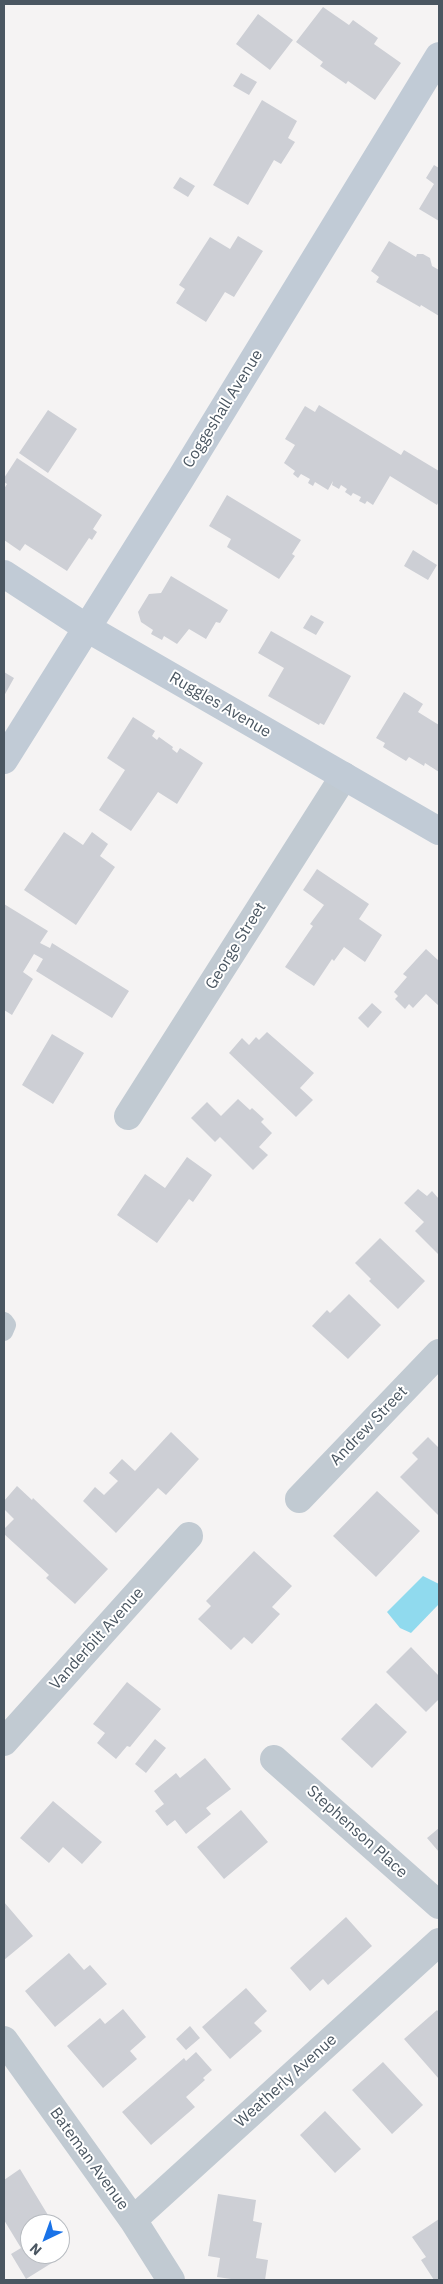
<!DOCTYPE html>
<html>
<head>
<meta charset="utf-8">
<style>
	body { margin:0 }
	#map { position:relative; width:443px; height:2284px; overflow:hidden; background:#f5f3f3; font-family:"IBM Plex Sans",sans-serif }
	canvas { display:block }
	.frame { position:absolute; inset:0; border:5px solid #4a5661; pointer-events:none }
	.north { position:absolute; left:20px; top:2214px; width:50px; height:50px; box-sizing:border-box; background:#fff; border:1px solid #b7bbc0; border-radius:50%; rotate:222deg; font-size:14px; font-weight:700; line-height:20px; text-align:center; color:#4a5661 }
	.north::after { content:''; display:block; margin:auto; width:18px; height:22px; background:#1a73e8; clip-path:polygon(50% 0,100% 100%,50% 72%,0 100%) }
</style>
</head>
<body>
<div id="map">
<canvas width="443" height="2284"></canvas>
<div class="frame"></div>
<div class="north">N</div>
</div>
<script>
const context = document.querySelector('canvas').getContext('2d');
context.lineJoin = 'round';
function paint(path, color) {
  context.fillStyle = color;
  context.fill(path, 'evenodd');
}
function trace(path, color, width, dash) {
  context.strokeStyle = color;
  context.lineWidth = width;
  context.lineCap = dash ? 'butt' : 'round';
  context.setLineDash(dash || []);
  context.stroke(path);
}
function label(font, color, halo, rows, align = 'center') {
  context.font = font + ' "IBM Plex Sans",sans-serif';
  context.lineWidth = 4;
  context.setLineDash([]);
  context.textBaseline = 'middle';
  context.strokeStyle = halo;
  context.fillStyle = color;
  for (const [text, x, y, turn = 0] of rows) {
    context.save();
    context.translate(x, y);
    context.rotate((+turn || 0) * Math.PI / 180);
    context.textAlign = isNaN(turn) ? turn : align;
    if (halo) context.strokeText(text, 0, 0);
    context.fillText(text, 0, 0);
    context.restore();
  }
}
paint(new Path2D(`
	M423 1576 439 1584V1604L411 1633 400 1628 387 1612Z`), '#90daee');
paint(new Path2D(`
	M323 7 349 25 353 20 378 38 374 44 401 63 375 100 348 81 346 84 320 66 323 62 296 42Z
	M258 14 293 40 270 70 236 44Z
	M241 73 257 82 249 95 233 86Z
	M262 100 297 121 288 138 295 142 281 164 274 160 248 205 213 185Z
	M434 165 439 168V221L419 209 434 184 426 178Z
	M180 177 195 186 188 197 173 188Z
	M238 236 263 251 234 297 225 292 206 322 176 303 185 289 179 285 210 237 230 249Z
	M389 241 416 257 417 254H423L430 258 432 266 439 270 438 277 439 278V316L421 305 420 307 376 282 379 277 371 271Z
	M319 405 401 455 404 450 439 471V501L437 505 390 476 373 505 367 501 365 504 359 501 361 497 353 493 351 496 345 492 347 489 341 485 339 489 332 485 333 481 328 490 315 482 313 486 308 483 310 479 301 474 298 478 293 474 295 471 284 463 295 445 285 439 305 406 315 412Z
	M48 410 77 429 48 473 19 453Z
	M17 458 102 515 93 529 97 532 92 540 89 538 67 571 25 544 20 551 4 540V489L7 484 4 482V478Z
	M227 495 301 540 292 554 295 556 279 579 227 547 231 539 209 526Z
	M413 550 437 565 428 580 404 566Z
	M171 576 228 610 220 623 216 622 206 639 189 629 177 644 164 636 162 640 151 634 153 630 141 622 138 612 149 594 161 593Z
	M311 615 324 622 316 635 303 628Z
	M271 631 351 676 324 725 320 723 319 725 268 696 284 668 258 653Z
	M4 672 14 678 4 696Z
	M404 692 423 704 418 712 439 725V772L425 763 424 766 409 757 406 761 383 747 385 743 376 738Z
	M133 717 155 731 152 736 157 740 159 737 173 747 172 749 177 753 180 748 203 763 177 804 158 792 131 831 99 810 125 770 107 758Z
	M64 832 83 845 92 832 108 844 100 856 115 867 76 925 24 890Z
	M317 869 369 904 359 919 382 935 365 962 344 947 334 961 332 959 314 986 285 967 313 926 310 924 324 905 303 890Z
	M4 904 48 931 40 943 50 948 52 943 129 991 112 1018 36 971 43 959 34 954 23 972 33 979 12 1015 4 1010Z
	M426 949 439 961V1006L426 994 413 1008 409 1004 405 1009 395 999 398 996 394 992 407 977 403 974Z
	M372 1003 382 1012 368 1028 358 1018Z
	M267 1032 314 1073 300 1088 313 1100 296 1117 229 1053 242 1038 249 1045 256 1037 259 1040Z
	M52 1034 84 1053 53 1104 22 1085Z
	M238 1099 250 1110 252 1108 264 1119 261 1122 272 1133 259 1147 268 1155 253 1170 220 1137 215 1142 191 1118 207 1102 221 1116Z
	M187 1157 212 1175 193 1202 189 1199 157 1243 117 1215 145 1174 165 1188Z
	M418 1189 427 1196 432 1191 439 1199V1255L415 1231 424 1222 404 1203Z
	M380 1238 425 1281 398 1309 369 1281 371 1279 355 1263Z
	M349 1294 381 1325 348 1359 312 1326 327 1310 330 1313Z
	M171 1432 199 1459 166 1495 158 1488 116 1533 83 1501 95 1487 104 1495 118 1481 109 1473 122 1459 135 1471Z
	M428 1437 439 1448V1516L400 1477 418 1459 412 1453Z
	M17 1486 32 1500 33 1498 108 1569 75 1604 46 1578 49 1575 4 1534V1529L14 1519 4 1509V1501Z
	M377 1491 420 1531 376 1577 333 1536Z
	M254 1551 292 1586 272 1607 280 1614 252 1644 244 1637 231 1650 198 1619 211 1606 206 1601Z
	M411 1647 439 1676V1699L426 1712 386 1672Z
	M127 1682 161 1709 130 1747 127 1746 116 1759 97 1743 105 1733 93 1724Z
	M376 1703 407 1732 372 1768 341 1739Z
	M155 1739 166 1748 146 1773 135 1764Z
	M205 1758 231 1789 206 1808 211 1814 186 1834 175 1820 167 1826 155 1811 164 1804 154 1791 176 1773 180 1778Z
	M53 1801 102 1842 82 1864 63 1847 49 1863 20 1838Z
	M241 1810 268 1842 224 1879 197 1847Z
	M439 1828V1852L427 1838Z
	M4 1902 33 1936 4 1960Z
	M346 1917 372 1946 328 1985 323 1979 310 1991 290 1968Z
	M69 1953 84 1970 90 1965 107 1984 55 2027 25 1991Z
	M246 1988 267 2011 254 2023 262 2031 230 2059 202 2027Z
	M123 2009 146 2037 130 2051 137 2059 103 2088 67 2046 100 2018 105 2024Z
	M437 2010 439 2012V2079L404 2039Z
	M190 2026 200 2038 186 2050 176 2039Z
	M196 2052 212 2070 203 2078 205 2080 186 2097 195 2107 151 2145 122 2112 184 2058 186 2061Z
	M383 2062 423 2105 392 2134 352 2090Z
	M325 2111 361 2149 335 2173 300 2135Z
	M20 2169 51 2220 44 2224H30V2254H51L55 2261 26 2279 11 2254 21 2248 4 2220V2180Z
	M218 2194 256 2200 253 2221 262 2223 256 2258 268 2260 265 2280H238L217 2277 220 2258 208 2256Z
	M439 2219V2280H434L421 2260 426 2257 412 2237Z`), '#cdcfd5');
trace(new Path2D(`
	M4 1321 7 1325 4 1332`), '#c1cad2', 18);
trace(new Path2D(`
	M128 1116 344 776
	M299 1499 439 1353
	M4 1742 189 1536
	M274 1759 439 1905
	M4 2040 133 2220 171 2280
	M133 2220 439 1942`), '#c1cad2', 28);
trace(new Path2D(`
	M4 574 87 628 439 831
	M4 760 181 478 439 56`), '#c1cbd6', 28);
label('16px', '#4a5661', '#fff', [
	["Coggeshall Avenue",223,409,-58],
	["Ruggles Avenue",220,705,30],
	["George Street",236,946,-58],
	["Andrew Street",369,1426,-46],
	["Vanderbilt Avenue",97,1639,-48],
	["Stephenson Place",357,1832,42],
	["Weatherly Avenue",286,2081,-42],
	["Bateman Avenue",89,2159,54]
]);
</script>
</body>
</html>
